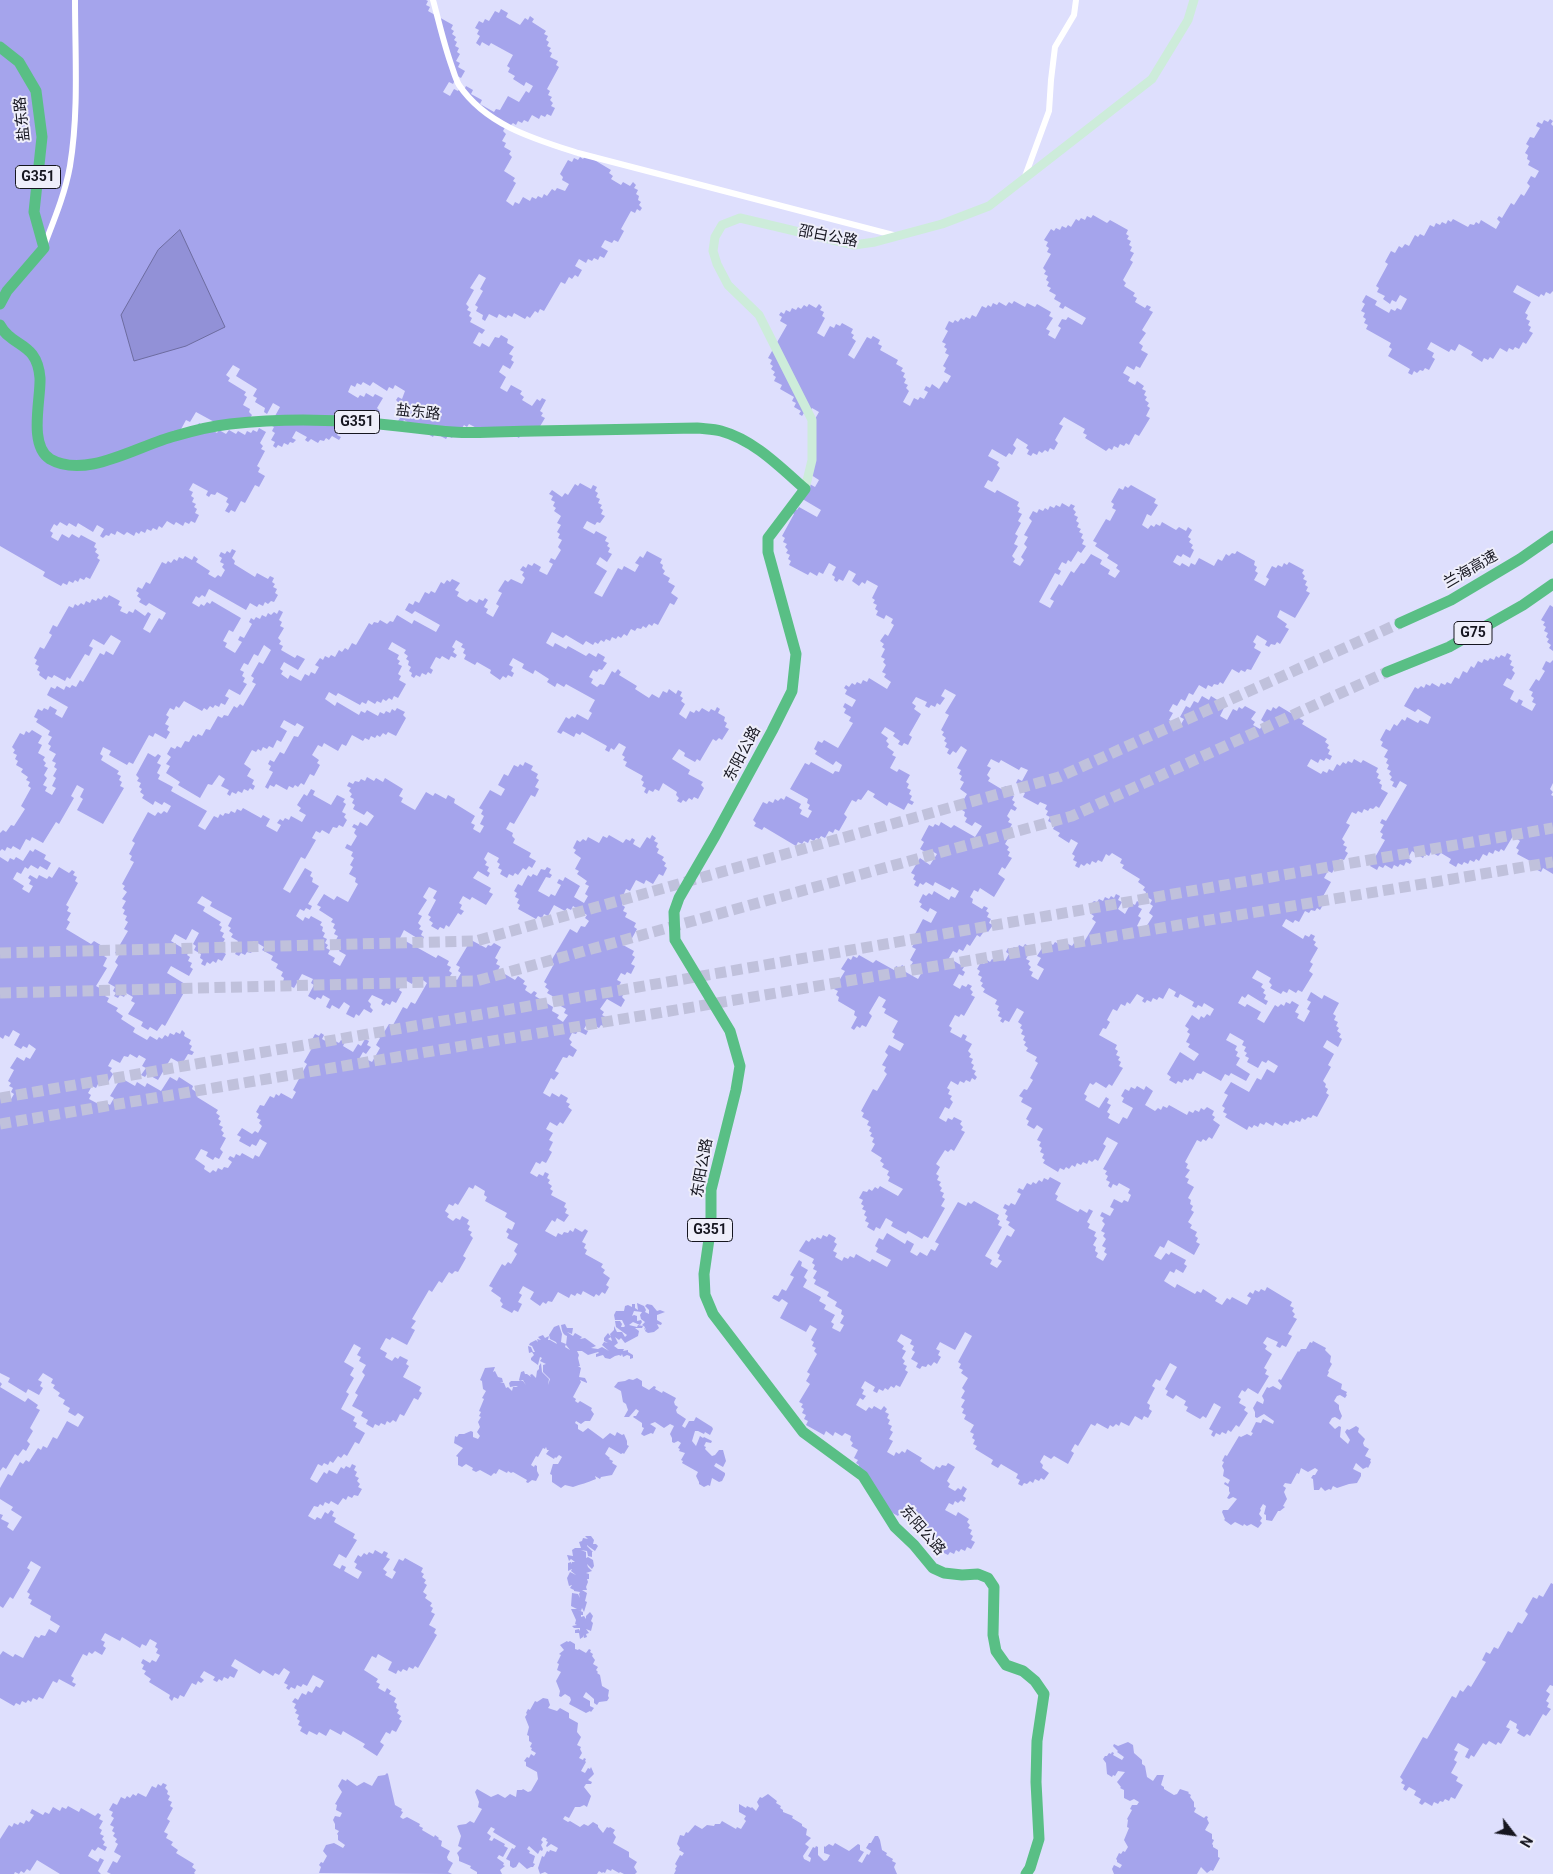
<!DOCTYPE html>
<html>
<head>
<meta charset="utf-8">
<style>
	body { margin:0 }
	#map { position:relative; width:1553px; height:1874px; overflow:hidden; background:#dedffd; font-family:Roboto,sans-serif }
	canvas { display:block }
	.north { position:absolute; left:1488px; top:1809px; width:50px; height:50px; -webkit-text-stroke:4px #eeeefa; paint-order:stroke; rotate:120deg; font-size:14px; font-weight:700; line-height:20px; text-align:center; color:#161620 }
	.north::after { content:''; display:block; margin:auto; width:18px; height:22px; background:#161620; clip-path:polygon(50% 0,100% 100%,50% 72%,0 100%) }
</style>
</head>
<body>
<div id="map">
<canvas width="1553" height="1874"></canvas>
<div class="north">N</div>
</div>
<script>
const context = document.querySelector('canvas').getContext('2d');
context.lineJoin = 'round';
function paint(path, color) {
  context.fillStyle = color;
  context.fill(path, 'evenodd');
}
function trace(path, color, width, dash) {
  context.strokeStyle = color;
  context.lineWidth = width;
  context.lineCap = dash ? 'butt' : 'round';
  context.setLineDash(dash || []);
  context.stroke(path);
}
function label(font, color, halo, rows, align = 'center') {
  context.font = font + ' Roboto,"Noto Sans SC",sans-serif';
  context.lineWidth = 4;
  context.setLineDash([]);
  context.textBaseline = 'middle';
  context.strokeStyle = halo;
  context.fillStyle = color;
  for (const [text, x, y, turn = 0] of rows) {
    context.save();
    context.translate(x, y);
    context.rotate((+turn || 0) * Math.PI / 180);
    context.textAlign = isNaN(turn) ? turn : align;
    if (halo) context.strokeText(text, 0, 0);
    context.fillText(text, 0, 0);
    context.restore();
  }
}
paint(new Path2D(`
	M0 0H426L428 1 426 5 430 7 428 11 453 25 451 29 454 31 452 34 456 37 454 40 457 42 455 46 459 48 457 52 460 54 456 61 460 63 458 67 465 71 461 78 457 76 453 84 449 82 443 92 450 96 454 89 458 91 460 88 464 90 466 86 473 90 471 94 482 100 480 104 494 112 496 109 500 110 508 96 519 102 526 91 529 93 533 86 526 82 524 86 513 79 515 76 508 72 510 68 507 66 513 55 491 43 489 46 482 42 480 46 476 43 480 36 477 34 479 30 475 28 479 21 483 23 485 19 489 21 495 11 499 13 501 9 508 13 506 17 520 25 525 18 528 20 530 16 534 19 532 22 546 31 544 34 548 36 546 40 549 42 547 46 551 48 549 51 552 53 550 57 558 61 556 65 559 67 547 89 550 91 548 95 552 97 550 100 553 103 551 106 555 108 551 116 547 114 545 117 541 115 539 119 532 115 528 122 524 120 522 123 518 121 516 125 513 123 510 126 507 124 503 131 506 134 502 141 506 143 504 147 511 151 509 154 512 157 504 171 515 178 513 181 516 183 506 201 513 206 515 202 519 204 523 197 530 201 532 197 536 199 538 196 542 198 544 194 547 196 552 189 555 191 557 188 565 191 569 184 562 180 563 177 560 174 568 160 572 162 574 158 578 160 580 157 583 159 586 155 611 170 609 173 613 176 611 179 621 185 623 182 630 186 633 182 636 185 634 188 638 190 636 194 639 196 638 200 641 202 639 205 642 208 640 211 637 209 635 213 631 211 621 229 624 231 618 242 614 240 612 243 605 240 601 247 608 251 604 258 600 256 598 260 594 258 592 261 588 259 586 263 579 259 575 266 582 270 578 277 575 275 572 279 569 277 565 284 561 282 544 311 540 309 538 313 535 311 530 318 527 316 525 319 514 313 512 317 508 315 506 318 499 314 497 318 489 314 485 321 482 319 483 315 476 311 478 307 475 305 483 291 480 289 486 278 479 274 470 288 474 290 466 304 469 307 467 310 471 312 469 316 472 318 470 322 485 330 482 334 479 332 473 343 480 347 482 343 489 347 495 337 499 338 501 335 508 339 507 343 514 347 509 354 513 356 511 360 514 362 510 369 503 365 499 372 506 377 500 388 507 392 511 385 522 391 520 394 524 397 522 400 532 406 537 399 540 401 542 398 546 400 540 411 543 413 541 416 545 418 536 433 521 434 519 438 505 430 488 434 469 424 467 427 464 425 457 436 454 434 452 438 448 436 446 439 435 433 433 437 404 420 402 423 398 421 400 418 397 416 401 408 397 406 399 403 396 400 398 397 402 399 405 391 395 385 393 389 389 387 387 391 373 382 370 386 363 382 361 385 357 383 355 387 351 385 348 392 358 398 360 395 364 397 366 393 373 397 375 394 383 398 377 408 380 411 374 422 366 418 360 428 356 427 352 434 341 428 337 435 341 437 339 440 332 436 329 440 326 438 324 441 320 440 318 443 311 439 308 442 305 440 307 437 296 431 292 438 296 440 293 443 290 442 288 445 284 443 282 447 278 445 276 448 273 446 275 442 271 440 275 433 272 431 274 427 270 425 280 407 273 403 267 414 264 412 265 408 255 402 257 398 253 396 257 389 236 376 240 369 233 365 226 375 230 378 228 381 246 392 244 395 247 397 243 405 250 409 249 412 252 415 250 418 218 424 196 412 190 422 186 420 180 431 193 434 199 423 217 433 219 430 226 434 229 430 236 434 238 431 245 435 247 431 251 433 253 430 257 432 259 428 266 432 260 443 263 446 261 449 265 451 257 466 260 468 258 472 265 476 259 487 255 485 245 503 241 501 235 512 231 510 229 513 225 511 229 504 226 502 228 498 217 492 215 495 211 494 209 497 206 495 208 491 193 483 189 490 193 492 191 496 194 498 192 502 196 504 194 507 197 509 195 513 199 515 195 523 191 521 189 524 185 522 183 526 176 522 174 525 167 521 162 528 159 526 157 530 153 528 151 531 147 529 145 533 141 531 139 534 136 532 134 536 127 532 124 535 117 531 115 535 111 533 109 536 106 535 103 538 100 536 104 529 97 525 93 532 78 523 76 527 69 523 67 526 60 522 57 526 54 524 50 531 53 533 51 537 58 541 62 534 69 538 72 534 79 538 81 535 96 543 94 547 97 549 95 552 99 555 97 558 100 560 90 579 86 577 84 580 80 578 78 582 75 580 73 583 69 581 67 585 63 583 61 586 43 576 45 572 0 546Z
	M1550 119 1553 121 1551 124 1553 126V291L1550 294 1546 292 1544 296 1541 294 1539 297 1517 285 1513 292 1531 302 1525 313 1528 315 1526 319 1530 321 1528 325 1531 327 1529 331 1533 333 1526 344 1523 342 1519 349 1515 347 1513 350 1509 348 1507 352 1500 348 1493 359 1490 357 1488 360 1484 358 1482 362 1471 355 1473 352 1459 344 1455 351 1451 349 1449 352 1431 342 1427 349 1434 353 1432 357 1435 359 1429 370 1425 368 1423 371 1420 370 1417 373 1414 371 1412 375 1408 373 1410 369 1388 356 1392 349 1389 347 1391 343 1366 329 1368 325 1364 323 1366 319 1363 317 1365 313 1361 311 1365 304 1362 302 1366 295 1377 301 1375 305 1389 313 1391 309 1395 311 1397 308 1401 310 1407 299 1400 295 1396 302 1392 300 1390 304 1383 299 1385 296 1377 292 1379 288 1376 286 1388 264 1385 262 1391 251 1395 253 1399 246 1402 248 1405 244 1409 246 1415 235 1418 237 1420 234 1424 236 1430 225 1434 227 1436 223 1440 225 1442 222 1446 224 1448 220 1451 222 1453 219 1468 227 1470 224 1474 225 1476 222 1479 224 1481 220 1496 229 1500 222 1497 219 1499 216 1502 218 1511 203 1514 205 1521 194 1524 196 1530 186 1527 183 1531 176 1535 178 1539 171 1528 165 1530 161 1527 159 1528 155 1525 153 1529 146 1526 144 1530 137 1534 138 1540 128 1536 126 1538 122 1542 124 1544 120 1548 122Z
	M1093 215 1107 223 1110 220 1128 230 1126 234 1129 236 1127 239 1131 241 1129 245 1132 247 1130 251 1134 253 1130 260 1133 262 1123 280 1126 283 1124 286 1135 293 1133 296 1137 298 1135 302 1145 308 1147 305 1151 307 1149 310 1153 312 1142 330 1146 333 1139 343 1143 346 1141 350 1148 354 1140 368 1136 366 1134 370 1127 366 1123 373 1130 377 1128 381 1135 385 1137 381 1144 386 1142 389 1146 391 1144 395 1147 397 1145 400 1149 403 1147 406 1150 408 1146 416 1150 418 1139 436 1135 434 1129 445 1126 443 1124 446 1120 444 1118 448 1114 446 1112 450 1109 448 1106 451 1085 438 1087 435 1083 433 1085 429 1064 417 1059 424 1063 426 1055 440 1058 443 1054 450 1050 448 1048 452 1045 450 1042 453 1039 451 1037 455 1033 453 1031 456 1027 454 1029 450 1026 448 1028 445 1017 438 1013 445 1016 448 1012 455 1009 453 1006 457 992 449 988 456 999 462 997 465 1000 468 992 482 988 480 984 487 995 493 997 490 1019 502 1017 506 1020 508 1018 512 1022 514 1018 521 1021 523 1015 534 1018 536 1014 544 1018 546 1012 556 1015 559 1013 562 1020 566 1024 560 1021 557 1027 547 1024 544 1028 537 1024 535 1032 521 1029 518 1033 511 1037 513 1039 509 1043 511 1045 508 1048 510 1050 506 1054 508 1056 505 1060 507 1062 503 1069 507 1071 504 1075 506 1073 509 1076 512 1074 515 1078 517 1076 521 1079 523 1077 527 1081 529 1079 532 1083 534 1081 538 1084 540 1082 544 1086 546 1081 553 1078 551 1071 562 1068 560 1066 564 1062 562 1058 569 1061 571 1059 575 1055 573 1039 602 1050 608 1054 601 1050 599 1059 584 1062 586 1071 571 1074 573 1081 563 1084 564 1091 554 1102 560 1100 564 1110 570 1108 574 1115 578 1120 571 1116 568 1118 565 1107 558 1109 555 1095 546 1097 543 1093 541 1106 519 1110 521 1116 510 1112 508 1114 504 1111 502 1119 488 1123 490 1125 486 1128 488 1131 485 1156 499 1154 503 1158 505 1151 516 1147 514 1142 525 1148 529 1151 525 1154 527 1156 524 1160 526 1162 522 1176 530 1179 527 1186 531 1188 527 1192 530 1188 537 1191 539 1189 542 1193 545 1191 548 1194 550 1190 558 1183 554 1181 557 1177 555 1173 562 1180 566 1182 563 1189 567 1191 563 1195 565 1199 558 1214 566 1218 559 1222 561 1226 554 1229 556 1232 553 1235 554 1237 551 1255 561 1254 565 1257 567 1255 571 1258 573 1254 580 1265 586 1269 579 1266 577 1272 566 1276 568 1278 565 1282 567 1284 563 1287 565 1289 562 1304 570 1302 573 1305 576 1303 579 1307 581 1305 585 1308 587 1306 591 1310 593 1295 618 1280 610 1277 617 1287 624 1285 627 1289 629 1280 644 1277 642 1275 645 1271 644 1269 647 1265 645 1267 641 1257 635 1253 642 1256 644 1254 648 1261 652 1251 670 1247 669 1245 672 1241 670 1239 673 1232 669 1223 684 1220 682 1218 685 1214 684 1212 687 1208 685 1206 689 1199 685 1193 695 1189 693 1185 701 1181 699 1177 706 1173 704 1169 711 1173 713 1169 720 1180 726 1184 719 1180 717 1186 706 1190 708 1194 701 1198 703 1202 696 1209 700 1211 696 1222 703 1220 706 1224 708 1220 716 1227 720 1233 709 1237 711 1239 707 1242 709 1245 706 1256 712 1251 719 1255 722 1253 725 1260 729 1264 722 1261 720 1267 709 1271 711 1273 707 1276 709 1279 706 1304 721 1302 724 1327 739 1325 742 1329 745 1327 748 1330 750 1328 754 1332 756 1330 760 1326 758 1324 761 1320 759 1318 763 1311 759 1307 766 1321 774 1323 771 1327 773 1329 769 1333 771 1337 764 1340 766 1343 762 1346 764 1348 761 1352 763 1354 759 1361 763 1363 760 1378 768 1376 772 1379 774 1377 778 1381 780 1379 783 1382 785 1381 789 1388 793 1379 808 1376 806 1373 809 1370 808 1368 811 1364 809 1362 813 1358 811 1356 814 1352 812 1346 823 1350 825 1342 839 1345 842 1343 845 1347 847 1345 851 1348 853 1344 860 1340 859 1332 873 1328 871 1324 878 1331 882 1321 900 1324 903 1320 910 1317 908 1315 911 1311 910 1309 913 1305 911 1299 922 1295 920 1293 923 1286 919 1282 926 1303 939 1305 935 1309 937 1311 934 1315 936 1313 940 1316 942 1314 945 1318 948 1310 962 1313 964 1309 971 1313 974 1302 992 1298 990 1296 993 1289 989 1287 993 1283 991 1281 994 1270 988 1272 985 1269 982 1271 978 1257 970 1252 978 1263 984 1261 987 1265 990 1263 993 1266 995 1264 999 1268 1001 1266 1005 1248 994 1245 998 1242 996 1238 1003 1245 1007 1247 1004 1261 1012 1257 1019 1264 1023 1275 1005 1278 1007 1281 1004 1284 1006 1286 1002 1290 1004 1292 1001 1299 1005 1295 1012 1299 1014 1297 1018 1304 1022 1310 1011 1307 1009 1311 1002 1307 1000 1311 992 1322 999 1324 995 1339 1003 1333 1014 1336 1016 1334 1020 1338 1022 1336 1026 1339 1028 1337 1031 1341 1034 1339 1037 1342 1039 1338 1047 1327 1040 1323 1047 1334 1054 1328 1065 1331 1067 1323 1081 1326 1084 1325 1087 1328 1089 1326 1093 1329 1095 1317 1117 1313 1115 1311 1118 1308 1117 1305 1120 1302 1118 1300 1122 1296 1120 1294 1123 1290 1121 1288 1125 1284 1123 1282 1126 1275 1122 1273 1126 1266 1122 1264 1125 1260 1123 1258 1127 1254 1125 1252 1128 1249 1126 1247 1130 1225 1117 1227 1114 1223 1112 1225 1108 1222 1106 1228 1095 1224 1093 1231 1082 1249 1092 1257 1078 1261 1080 1267 1069 1274 1073 1278 1066 1268 1060 1266 1063 1262 1061 1258 1068 1247 1062 1249 1058 1245 1056 1247 1053 1244 1051 1246 1047 1242 1045 1244 1041 1230 1033 1226 1040 1237 1046 1235 1050 1238 1052 1236 1056 1240 1058 1236 1065 1250 1074 1246 1081 1231 1073 1229 1076 1225 1074 1221 1081 1203 1071 1201 1074 1197 1073 1193 1080 1190 1078 1188 1081 1184 1079 1182 1083 1178 1081 1176 1084 1169 1080 1171 1077 1167 1074 1180 1052 1194 1061 1199 1054 1188 1047 1190 1044 1186 1042 1190 1034 1187 1032 1189 1029 1185 1026 1192 1015 1199 1020 1201 1016 1204 1018 1207 1014 1210 1016 1214 1009 1204 1003 1202 1007 1198 1005 1196 1008 1192 1006 1194 1002 1180 994 1178 998 1174 996 1176 992 1169 988 1163 999 1159 997 1157 1000 1153 998 1151 1002 1147 1000 1145 1003 1142 1001 1144 998 1137 994 1130 1004 1127 1002 1125 1006 1121 1004 1117 1011 1113 1009 1107 1020 1110 1022 1106 1029 1103 1028 1099 1035 1117 1045 1115 1049 1118 1051 1116 1055 1120 1057 1118 1060 1121 1062 1119 1066 1123 1068 1112 1086 1109 1084 1106 1088 1096 1082 1093 1085 1090 1083 1084 1094 1087 1096 1085 1100 1099 1108 1106 1097 1109 1099 1107 1103 1111 1105 1107 1112 1110 1114 1108 1118 1119 1124 1123 1117 1127 1119 1133 1108 1122 1102 1124 1098 1121 1096 1125 1089 1129 1091 1131 1087 1135 1089 1137 1086 1144 1090 1146 1086 1153 1091 1145 1105 1155 1111 1158 1108 1161 1110 1163 1106 1167 1108 1169 1105 1187 1115 1189 1111 1193 1113 1195 1110 1199 1112 1201 1108 1204 1110 1207 1107 1214 1111 1212 1115 1215 1117 1213 1120 1220 1125 1212 1139 1209 1137 1206 1141 1203 1139 1201 1142 1197 1140 1185 1162 1188 1164 1186 1168 1190 1170 1185 1177 1189 1179 1187 1183 1194 1187 1188 1198 1191 1200 1190 1204 1193 1206 1191 1210 1194 1212 1188 1222 1192 1225 1190 1228 1197 1232 1195 1236 1198 1238 1196 1242 1200 1244 1194 1255 1168 1240 1164 1248 1160 1246 1154 1256 1161 1260 1166 1253 1169 1255 1171 1252 1186 1260 1184 1264 1187 1266 1183 1273 1176 1269 1174 1273 1170 1271 1164 1281 1175 1288 1177 1284 1195 1294 1197 1291 1201 1293 1203 1289 1217 1298 1215 1301 1222 1305 1227 1298 1230 1300 1232 1297 1247 1305 1251 1298 1247 1296 1250 1292 1253 1294 1255 1290 1259 1292 1261 1289 1265 1291 1267 1287 1292 1302 1290 1306 1294 1308 1292 1311 1295 1314 1293 1317 1297 1319 1288 1334 1292 1336 1286 1347 1282 1345 1280 1348 1276 1346 1278 1342 1267 1337 1263 1343 1267 1346 1265 1349 1272 1354 1264 1368 1267 1370 1265 1374 1269 1376 1258 1394 1248 1388 1245 1392 1242 1390 1238 1397 1241 1399 1239 1403 1246 1407 1244 1410 1248 1413 1239 1427 1236 1425 1231 1432 1228 1430 1226 1434 1222 1432 1220 1435 1216 1433 1214 1437 1211 1435 1213 1431 1209 1429 1221 1407 1214 1403 1206 1418 1203 1416 1200 1419 1186 1411 1188 1407 1184 1405 1186 1401 1176 1395 1173 1399 1166 1395 1168 1391 1165 1389 1177 1367 1170 1363 1160 1381 1156 1379 1152 1386 1155 1388 1147 1403 1150 1405 1149 1409 1152 1411 1148 1418 1144 1416 1142 1420 1135 1416 1129 1426 1121 1422 1119 1426 1116 1424 1113 1427 1110 1425 1108 1429 1097 1423 1095 1426 1091 1424 1078 1446 1075 1444 1071 1451 1074 1453 1068 1464 1054 1456 1051 1459 1044 1455 1040 1462 1043 1465 1042 1468 1049 1473 1044 1480 1041 1478 1039 1481 1035 1479 1033 1483 1030 1481 1027 1484 1024 1483 1022 1486 1018 1484 1020 1480 1016 1478 1018 1474 1001 1464 998 1468 991 1464 993 1460 975 1449 977 1446 973 1444 975 1440 972 1438 974 1434 970 1432 974 1425 964 1419 966 1415 962 1413 964 1409 961 1407 965 1400 961 1398 965 1391 962 1388 968 1378 961 1373 963 1370 959 1368 961 1364 958 1362 972 1336 965 1332 955 1350 940 1342 936 1349 940 1351 938 1355 941 1357 937 1364 934 1362 931 1366 928 1364 926 1367 922 1366 920 1369 916 1367 918 1363 911 1359 915 1352 912 1350 914 1346 910 1344 912 1340 901 1334 897 1341 904 1346 902 1349 906 1351 902 1358 905 1361 903 1364 907 1366 905 1370 908 1372 900 1387 896 1385 894 1388 891 1386 888 1390 885 1388 883 1391 879 1389 877 1393 873 1391 875 1387 865 1381 861 1388 864 1390 862 1394 866 1396 863 1400 860 1398 856 1405 866 1411 869 1407 872 1409 874 1406 881 1410 884 1406 887 1409 885 1412 889 1414 887 1418 890 1420 888 1424 892 1426 890 1430 893 1432 889 1439 893 1441 887 1452 894 1456 896 1452 899 1454 902 1451 905 1453 907 1449 922 1458 920 1461 934 1470 936 1466 940 1468 942 1465 946 1466 948 1463 955 1467 947 1481 950 1484 948 1487 955 1491 958 1488 961 1490 963 1486 967 1489 963 1496 966 1498 964 1502 961 1500 958 1503 955 1501 953 1505 949 1503 945 1510 956 1516 958 1512 969 1519 967 1522 970 1525 968 1528 972 1530 970 1534 973 1536 971 1540 975 1542 971 1549 967 1547 965 1551 961 1549 959 1552 956 1550 954 1554 950 1552 948 1555 940 1551 942 1547 928 1539 930 1535 927 1533 928 1530 918 1523 920 1520 913 1516 917 1508 909 1504 903 1515 900 1513 898 1516 876 1504 857 1469 859 1465 856 1463 858 1460 854 1458 858 1450 851 1446 853 1443 850 1440 851 1436 845 1433 842 1436 835 1432 833 1436 826 1431 824 1435 806 1425 808 1421 804 1419 806 1415 802 1413 804 1409 801 1407 803 1404 799 1402 810 1384 806 1381 810 1374 807 1372 817 1354 814 1351 816 1348 812 1346 814 1342 811 1340 817 1329 810 1325 806 1332 780 1318 788 1303 782 1299 779 1302 772 1298 774 1295 778 1296 782 1289 786 1291 794 1277 790 1275 799 1260 802 1262 801 1266 808 1270 804 1277 807 1280 803 1287 821 1297 819 1301 826 1305 824 1309 835 1315 831 1322 834 1324 832 1328 840 1332 844 1325 840 1323 844 1316 841 1314 842 1310 835 1306 837 1302 827 1296 829 1292 814 1284 816 1280 813 1278 817 1271 813 1269 815 1265 812 1263 814 1259 799 1251 806 1240 809 1242 812 1238 815 1240 817 1237 821 1239 823 1235 827 1237 829 1234 836 1238 834 1242 837 1244 833 1251 837 1253 835 1257 842 1261 844 1257 848 1259 850 1256 854 1258 856 1254 870 1262 872 1259 887 1267 891 1260 876 1252 878 1248 875 1246 879 1238 883 1240 887 1233 905 1244 907 1240 914 1244 910 1252 917 1256 920 1252 927 1256 931 1249 935 1251 939 1244 935 1242 958 1202 966 1206 968 1202 971 1204 974 1201 999 1215 997 1219 1000 1221 998 1225 1002 1227 985 1256 992 1260 990 1264 997 1268 1002 1261 998 1259 1000 1255 997 1253 1007 1235 1011 1237 1015 1230 1008 1225 1010 1222 1006 1220 1008 1216 1005 1214 1007 1210 1003 1208 1005 1204 1009 1206 1011 1203 1015 1205 1021 1194 1017 1192 1019 1188 1023 1190 1027 1183 1031 1185 1033 1182 1036 1184 1039 1180 1042 1182 1044 1178 1048 1180 1050 1177 1061 1183 1055 1194 1058 1196 1056 1200 1078 1212 1080 1209 1087 1213 1089 1209 1093 1211 1087 1222 1090 1224 1088 1228 1096 1232 1094 1236 1097 1238 1093 1245 1096 1247 1095 1251 1098 1253 1096 1257 1103 1261 1107 1254 1104 1252 1106 1248 1102 1246 1106 1239 1103 1236 1105 1233 1101 1231 1105 1224 1102 1221 1104 1218 1100 1216 1102 1212 1110 1216 1114 1209 1110 1207 1114 1199 1122 1203 1124 1200 1128 1202 1131 1195 1128 1193 1130 1189 1119 1183 1117 1186 1113 1184 1111 1188 1108 1186 1110 1182 1106 1180 1108 1176 1105 1174 1107 1171 1103 1169 1118 1143 1107 1137 1103 1144 1106 1146 1098 1161 1095 1159 1092 1162 1089 1160 1087 1164 1083 1162 1081 1165 1077 1163 1075 1167 1072 1165 1069 1169 1066 1167 1064 1170 1060 1168 1058 1172 1043 1163 1045 1160 1042 1158 1044 1154 1040 1152 1042 1148 1039 1146 1041 1142 1037 1140 1043 1129 1037 1125 1034 1129 1027 1125 1029 1121 1026 1119 1032 1108 1021 1102 1023 1098 1019 1096 1024 1089 1027 1090 1033 1080 1030 1078 1038 1063 1035 1061 1037 1057 1026 1051 1028 1048 1024 1045 1026 1042 1023 1040 1025 1036 1021 1034 1023 1030 1020 1028 1022 1025 1018 1022 1024 1012 1017 1008 1009 1022 1005 1020 1003 1023 1000 1021 1002 1018 998 1016 1000 1012 997 1010 999 1006 995 1004 997 1000 983 992 985 989 981 986 983 983 980 981 982 977 978 975 980 971 977 969 981 962 984 964 987 960 990 962 992 959 996 961 998 957 1005 961 1009 954 1006 952 1008 948 1011 950 1014 947 1017 949 1019 945 1023 947 1025 944 1032 948 1026 959 1030 961 1028 964 1031 967 1029 970 1033 972 1031 976 1038 980 1044 969 1037 965 1041 958 1037 956 1044 945 1047 947 1050 943 1053 945 1055 942 1059 944 1061 940 1072 946 1074 943 1081 947 1096 922 1092 919 1094 916 1091 914 1095 906 1091 904 1094 901 1097 902 1099 899 1103 901 1105 897 1109 899 1111 896 1114 898 1116 894 1120 896 1118 900 1122 902 1118 909 1125 914 1131 903 1135 905 1137 901 1140 903 1138 907 1142 909 1138 916 1141 918 1137 926 1144 930 1153 916 1149 913 1153 906 1150 904 1152 900 1145 896 1146 892 1143 890 1145 887 1138 882 1140 879 1122 868 1124 865 1120 863 1122 859 1112 853 1109 856 1106 854 1102 862 1098 860 1096 863 1092 861 1090 865 1087 863 1084 866 1081 864 1079 868 1075 866 1077 862 1073 860 1075 856 1072 854 1078 843 1071 839 1069 843 1058 836 1060 833 1053 829 1055 825 1048 821 1050 817 1046 815 1048 811 1045 809 1047 805 1040 802 1038 805 1023 797 1025 793 1021 791 1023 787 1016 783 1018 779 1022 781 1028 770 1021 767 1019 770 1001 760 999 763 991 759 987 766 991 768 987 775 990 778 988 781 1003 790 1005 786 1012 790 1010 794 1014 796 1012 800 1015 802 1013 805 1017 808 1015 811 1011 809 1007 816 1010 819 1008 822 1012 824 1010 828 1013 830 1005 844 1009 847 1007 850 1010 852 1008 856 1012 858 1005 869 1002 867 998 874 1005 879 994 897 980 888 978 892 974 890 970 897 973 899 972 903 982 909 984 906 988 908 986 911 989 913 987 917 991 919 989 923 993 925 988 932 985 930 980 937 977 935 970 946 967 944 963 951 959 949 957 953 953 951 949 958 964 967 962 970 965 972 963 976 959 974 953 985 960 989 962 985 966 987 968 984 972 986 970 989 973 992 971 995 975 997 964 1016 961 1014 959 1017 955 1015 949 1026 952 1028 950 1032 961 1038 963 1034 967 1036 965 1040 972 1044 968 1051 971 1054 969 1057 973 1059 971 1063 974 1065 972 1069 976 1071 974 1074 977 1077 975 1080 972 1078 970 1082 966 1080 964 1083 960 1081 958 1085 951 1081 947 1088 950 1090 948 1094 952 1096 950 1099 953 1102 949 1109 945 1107 939 1118 946 1122 948 1118 952 1120 954 1117 962 1121 960 1124 963 1127 961 1130 965 1132 954 1151 951 1149 948 1152 945 1150 936 1164 940 1167 936 1174 939 1176 937 1180 941 1182 939 1185 942 1188 940 1191 944 1193 942 1197 945 1199 941 1206 945 1208 928 1238 924 1236 922 1239 908 1231 906 1234 891 1226 893 1222 886 1218 880 1229 876 1227 874 1231 867 1227 869 1223 865 1221 867 1217 864 1215 866 1211 862 1209 864 1206 861 1204 863 1200 859 1198 863 1191 867 1192 869 1189 872 1191 875 1187 878 1189 880 1186 898 1196 903 1189 888 1181 890 1177 887 1175 889 1171 882 1167 884 1164 880 1161 882 1158 871 1151 875 1144 872 1142 874 1138 870 1136 872 1133 869 1131 871 1127 867 1125 869 1121 862 1117 864 1113 861 1111 873 1089 877 1091 887 1074 884 1071 886 1067 882 1065 888 1055 885 1052 889 1045 900 1051 904 1044 893 1038 895 1034 892 1032 898 1021 884 1013 886 1009 882 1007 886 1000 879 996 869 1013 872 1016 866 1027 862 1025 860 1028 857 1026 854 1030 851 1028 857 1017 854 1015 855 1011 838 1001 839 997 836 995 838 991 834 989 845 971 841 969 848 958 851 960 853 956 857 958 859 955 873 963 876 960 894 970 896 966 900 968 902 965 905 967 904 971 918 979 922 972 911 965 913 962 910 960 916 949 912 947 918 936 915 934 923 919 931 923 937 912 930 908 928 912 920 907 922 904 919 902 923 894 926 896 929 893 932 895 934 891 949 900 951 896 955 898 959 891 952 887 950 890 935 882 933 886 926 882 923 885 920 883 918 887 914 885 916 881 913 879 915 875 911 873 920 858 930 865 937 854 930 850 927 853 920 849 924 842 921 840 929 825 933 827 935 824 939 826 941 822 951 828 954 825 975 837 982 826 975 822 972 826 965 822 967 818 964 816 965 812 962 810 964 806 961 804 967 794 960 789 964 782 960 780 962 776 959 774 961 770 957 768 967 750 961 746 956 753 953 751 950 755 947 753 949 749 945 747 947 743 944 741 946 738 942 735 944 732 941 730 949 715 945 713 956 695 945 689 941 696 945 698 940 705 937 703 935 707 931 705 929 708 925 706 927 702 916 697 912 703 916 706 914 709 921 714 909 735 912 737 908 745 904 743 902 746 898 744 900 741 893 736 895 733 885 727 881 733 888 738 886 741 889 744 887 747 894 752 892 755 896 757 890 768 897 772 899 769 910 775 906 782 909 784 907 788 911 790 909 794 912 796 910 800 914 802 912 805 908 803 904 810 889 802 887 806 873 797 875 794 868 790 861 800 858 799 856 802 852 800 844 814 847 817 839 831 835 829 833 833 829 831 825 838 821 836 819 839 816 838 814 841 810 839 808 843 804 841 802 844 798 842 796 846 764 827 762 830 754 826 756 823 753 820 763 802 767 804 769 801 773 803 775 799 778 801 781 798 784 800 786 796 801 804 799 808 802 810 800 814 808 818 812 811 808 809 810 805 807 803 808 799 790 789 805 763 809 765 811 762 833 774 835 771 839 772 842 765 836 761 833 765 815 754 817 751 814 749 818 741 822 743 824 740 838 748 853 723 849 721 851 717 844 713 846 709 843 707 845 703 852 707 856 700 845 694 847 690 844 688 846 685 849 687 852 683 855 685 857 682 861 684 863 680 867 682 869 678 887 689 891 682 884 677 886 674 882 672 886 665 883 662 885 659 881 657 885 649 882 647 884 644 880 641 885 634 888 636 894 625 891 623 893 619 886 615 884 619 876 615 878 611 875 609 877 605 873 603 875 600 872 598 878 586 867 580 865 584 862 582 859 586 852 581 856 574 849 570 843 581 839 579 837 582 834 580 835 577 832 575 836 567 829 563 823 574 819 572 817 576 810 572 808 575 789 565 791 561 788 559 790 555 786 553 788 550 785 547 787 544 783 542 785 538 782 536 794 514 791 512 793 508 797 510 799 507 817 517 821 510 799 497 808 483 815 487 819 480 808 473 813 457 811 426 819 412 812 408 808 415 804 413 802 416 799 414 801 411 794 407 796 403 792 401 794 397 780 389 782 385 774 381 776 377 773 375 775 372 771 369 773 366 770 364 772 360 768 358 787 325 780 321 782 317 779 315 781 312 784 314 786 310 790 312 792 308 796 310 798 307 801 309 804 305 807 307 809 304 816 308 819 304 822 307 820 310 824 312 822 316 825 318 817 333 824 337 830 326 834 328 836 324 840 326 842 323 853 329 851 333 854 335 852 338 856 341 848 355 854 359 867 337 871 339 873 336 880 340 878 344 882 346 880 350 898 360 896 364 903 368 901 371 905 373 903 377 906 379 904 383 908 385 906 388 909 391 903 402 910 406 914 398 918 400 920 397 924 399 928 392 924 390 926 386 930 388 932 384 939 389 944 381 947 383 951 376 944 372 946 368 943 366 949 355 945 353 947 349 944 347 946 344 942 342 948 331 945 329 949 321 953 323 955 320 958 322 961 318 964 320 966 317 970 319 972 315 976 317 982 306 986 308 988 305 991 307 993 303 997 305 999 302 1006 306 1009 302 1012 304 1014 301 1025 307 1027 303 1035 307 1037 304 1051 312 1049 316 1053 318 1046 329 1050 331 1048 335 1055 339 1061 328 1058 326 1062 319 1066 320 1068 317 1082 325 1086 318 1065 306 1063 309 1059 307 1061 303 1054 299 1056 295 1049 291 1051 288 1047 286 1049 282 1046 280 1048 276 1044 274 1046 271 1043 268 1051 254 1047 252 1049 248 1046 246 1048 242 1044 240 1051 229 1054 231 1056 228 1060 230 1062 226 1066 228 1068 225 1071 227 1076 219 1079 221 1081 218 1085 220 1087 216 1091 218Z
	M580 483 591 489 593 485 597 487 595 491 598 493 596 497 600 499 598 503 602 505 600 508 603 510 601 514 605 516 600 523 597 522 595 525 587 521 583 528 594 534 596 531 607 537 605 541 609 543 607 546 610 548 608 552 612 554 607 562 600 557 596 564 607 571 594 593 602 597 618 568 622 570 624 566 635 572 639 565 635 563 640 556 643 558 647 551 662 559 660 563 663 565 662 568 665 571 663 574 670 578 668 582 675 586 671 593 678 598 674 605 670 603 658 625 654 623 652 626 649 624 646 628 643 626 641 629 637 628 635 631 631 629 627 636 624 634 621 638 618 636 616 639 612 637 610 641 606 639 604 642 601 640 598 644 595 642 593 645 586 641 583 645 566 635 563 638 552 632 546 643 553 647 555 643 566 649 568 646 586 656 589 653 596 657 598 653 605 657 603 661 607 663 602 670 599 669 597 672 593 670 589 677 593 679 591 683 597 687 600 684 604 685 612 671 615 673 618 669 621 672 619 675 637 686 635 689 649 698 652 694 659 698 663 691 667 693 669 689 676 694 678 690 682 692 680 696 683 698 681 701 685 704 679 714 686 719 690 711 694 713 696 710 699 712 702 708 709 712 711 709 715 711 717 707 720 709 718 713 725 717 724 721 727 723 725 727 729 729 722 740 719 738 716 741 713 739 700 761 697 759 695 762 684 756 685 753 679 749 672 759 690 770 688 774 703 782 701 785 704 788 698 799 694 797 692 800 689 798 686 802 683 800 681 803 677 801 679 798 676 795 677 792 663 783 659 791 655 789 653 792 649 790 647 794 644 792 646 788 642 786 644 782 641 780 643 776 625 766 627 762 623 760 625 757 622 755 626 747 619 743 614 750 611 748 609 752 605 750 607 746 582 732 580 735 576 733 574 737 563 731 561 734 557 732 566 717 569 719 572 716 575 718 577 714 588 720 592 713 589 711 595 700 566 684 564 687 557 683 555 687 547 682 549 679 535 670 533 674 522 668 524 664 513 658 509 665 513 667 511 671 514 673 512 677 508 675 506 678 503 676 500 680 490 673 491 670 477 662 475 665 464 659 466 655 463 653 465 649 461 647 463 644 456 640 452 647 455 649 453 652 457 655 455 658 451 656 449 660 442 656 440 659 436 657 430 668 433 670 431 674 428 672 426 675 422 673 420 677 416 675 414 678 411 676 412 673 409 671 411 667 408 665 409 661 406 659 408 656 404 653 406 650 392 642 388 649 399 655 397 659 400 661 398 664 402 666 398 674 401 676 399 680 406 684 398 698 394 696 392 700 389 698 386 701 383 699 381 703 377 701 375 704 368 700 366 704 362 702 360 705 338 693 336 696 329 692 325 699 335 706 337 702 359 715 361 711 365 713 367 710 378 716 380 712 384 714 386 711 390 713 392 709 395 711 397 708 405 712 403 715 406 718 396 736 388 732 386 735 383 733 380 737 377 735 375 738 371 736 369 740 365 738 363 741 352 735 346 746 342 744 338 751 324 743 322 747 318 745 312 755 319 760 317 763 320 765 314 776 310 774 304 785 301 783 298 787 295 785 293 788 289 786 287 790 276 784 274 787 270 785 268 789 265 787 273 772 269 770 271 766 268 764 270 760 274 762 280 752 284 754 294 736 298 737 304 727 297 723 295 726 284 720 280 727 287 731 281 742 277 740 273 748 269 746 267 749 263 747 261 751 258 749 256 752 252 750 244 764 251 769 247 776 254 780 252 784 255 786 253 790 250 788 248 791 244 789 242 793 238 791 236 794 232 792 230 796 227 794 229 790 221 786 225 779 219 775 212 785 208 784 200 798 178 785 180 782 166 773 170 766 166 764 171 757 167 754 171 747 175 749 177 746 181 748 185 741 189 742 193 735 196 737 198 734 202 736 206 729 210 730 218 716 222 718 224 715 228 716 234 706 237 708 240 704 243 706 256 684 252 682 254 678 251 676 259 662 263 664 271 650 264 645 258 656 254 654 248 665 244 663 240 670 244 672 242 676 245 678 243 682 247 684 240 695 229 689 225 696 229 698 225 705 221 703 219 707 215 705 213 708 210 706 207 710 204 708 202 711 184 701 179 708 176 706 174 710 170 708 166 715 169 717 165 724 169 726 167 730 170 732 166 739 155 733 153 737 149 735 133 764 129 762 127 765 109 755 111 751 103 747 100 754 103 756 101 760 119 771 117 774 121 776 119 780 122 782 120 786 124 788 103 824 77 810 83 799 80 797 84 789 77 785 71 796 74 798 59 824 56 822 43 843 32 837 30 841 26 839 20 850 13 846 11 849 7 847 5 851 2 849 0 851V833L3 830 6 832 11 825 14 826 25 809 21 806 31 788 28 786 30 782 26 780 28 777 21 772 23 769 16 765 18 761 15 759 17 755 13 753 15 750 12 747 20 733 24 735 26 731 29 733 32 730 42 736 38 743 42 745 38 753 45 757 43 760 46 763 44 766 48 768 44 775 47 778 43 785 47 787 45 791 52 795 56 788 52 786 56 778 53 776 57 769 54 767 56 763 52 761 56 754 49 750 51 746 48 744 52 737 48 735 50 731 36 722 38 719 34 717 38 709 42 711 44 708 48 710 50 706 57 710 55 714 62 718 68 707 47 695 51 687 55 689 57 686 64 690 66 686 70 688 72 685 76 687 80 680 83 682 100 653 104 655 106 651 113 655 121 641 111 635 104 645 93 639 89 646 93 648 89 656 85 654 70 679 67 677 65 681 54 675 52 678 48 676 46 680 39 675 40 672 37 670 39 666 35 664 37 660 34 658 40 647 44 649 52 635 49 633 53 625 57 627 69 606 73 608 75 604 78 606 81 603 84 605 86 601 90 603 92 599 96 601 98 598 101 600 104 596 107 598 109 595 120 601 118 605 122 607 120 611 127 614 129 611 133 613 135 609 145 616 148 612 151 614 143 629 150 633 159 618 162 620 166 613 149 603 146 606 139 602 141 599 137 596 139 593 136 591 138 587 142 589 146 582 150 584 162 562 166 564 168 561 171 563 174 559 177 561 179 557 183 559 185 556 192 560 194 556 198 559 196 562 210 571 208 574 215 578 218 575 221 577 225 570 222 567 224 564 220 562 222 558 219 556 221 552 225 554 227 551 230 553 232 549 236 551 232 558 235 561 234 564 255 577 257 573 268 579 270 576 274 578 272 582 275 584 273 587 277 589 275 593 278 595 274 602 271 601 268 604 265 602 263 606 259 604 257 607 250 603 246 610 209 589 205 597 202 595 199 598 196 596 192 603 199 607 201 604 204 606 207 602 210 604 212 601 241 618 233 632 229 630 223 641 227 643 225 647 235 653 242 642 238 640 240 636 244 638 252 624 249 622 251 618 254 620 256 617 260 619 262 615 266 617 268 613 271 615 274 612 277 614 279 610 283 612 279 620 282 622 280 626 284 628 278 638 281 641 279 644 283 646 281 650 295 658 297 655 305 659 298 670 284 662 280 669 283 671 281 674 288 679 290 675 301 681 305 674 309 676 311 672 315 674 319 667 315 665 320 658 323 660 325 656 329 658 331 655 335 657 339 650 342 652 345 648 348 650 352 643 356 645 369 623 372 625 374 622 378 623 380 620 387 624 390 621 393 622 397 615 412 624 414 620 436 632 440 625 415 611 412 614 405 610 409 603 413 605 415 601 419 603 425 592 429 594 431 591 435 593 441 582 444 584 447 580 450 582 452 579 460 583 455 590 459 592 457 596 467 602 470 599 477 603 479 599 483 601 485 598 488 600 484 607 488 609 486 613 493 617 499 606 496 604 502 593 498 591 505 580 508 582 511 579 522 584 525 578 522 575 524 572 520 570 523 566 526 568 528 564 532 566 534 563 541 567 539 571 547 575 553 564 549 562 551 558 555 560 561 550 558 547 562 540 558 538 560 534 557 532 561 525 557 523 561 516 554 511 556 508 553 506 555 502 551 500 553 496 549 494 552 490 562 497 565 493 568 495 575 484 578 486Z
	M1550 605 1553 607V651L1549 648 1551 645 1547 642 1549 639 1546 637 1548 633 1544 631 1546 627 1543 625 1545 622 1541 620Z
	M1507 653 1511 655 1509 659 1512 661 1510 665 1514 667 1512 670 1515 673 1511 680 1507 678 1503 685 1514 691 1510 699 1517 703 1519 699 1523 701 1521 705 1532 711 1536 704 1532 702 1534 698 1531 696 1533 692 1529 690 1536 679 1539 681 1545 671 1542 669 1546 661 1550 663 1553 660V783L1550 789 1553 792 1551 795 1553 796V874L1543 868 1541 872 1530 866 1532 862 1517 854 1519 850 1516 848 1520 841 1513 836 1504 851 1501 849 1499 852 1495 850 1493 854 1489 852 1487 856 1483 854 1479 861 1476 859 1474 862 1470 860 1468 864 1464 862 1462 865 1458 863 1456 867 1449 863 1451 859 1441 853 1438 856 1431 852 1429 856 1425 854 1423 858 1412 851 1408 858 1412 861 1410 864 1406 862 1404 866 1400 864 1398 867 1394 865 1392 869 1385 865 1383 868 1379 866 1377 870 1370 866 1385 840 1381 838 1383 834 1380 832 1384 825 1380 823 1382 819 1386 821 1407 785 1400 781 1396 788 1392 786 1394 782 1390 780 1392 777 1389 774 1391 771 1387 769 1389 765 1386 763 1388 759 1384 757 1388 750 1381 746 1383 742 1380 740 1386 729 1390 731 1394 724 1397 726 1402 719 1405 721 1407 717 1418 723 1420 720 1428 724 1431 717 1418 709 1415 712 1404 706 1415 687 1418 689 1421 686 1424 688 1426 684 1430 686 1432 683 1439 687 1441 683 1445 685 1447 682 1451 684 1455 677 1459 679 1463 671 1467 673 1471 666 1474 668 1478 661 1482 663 1484 659 1488 661 1490 658 1494 660 1496 656 1499 658 1501 655 1505 657Z
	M148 753 155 757 158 754 161 756 157 763 161 765 157 773 160 775 158 779 173 787 171 791 207 811 198 826 205 830 214 816 218 818 220 814 223 816 225 813 229 814 231 811 235 813 237 809 241 811 243 808 261 818 263 815 270 819 266 826 277 832 281 825 277 823 280 819 283 821 285 818 289 820 291 816 302 822 306 815 299 811 301 808 297 805 304 794 307 796 311 789 315 791 313 795 331 805 337 795 345 799 343 802 346 804 342 812 346 814 344 817 347 820 343 827 339 825 337 828 333 827 329 834 322 830 320 833 316 831 312 838 316 840 305 859 301 857 283 889 290 893 305 868 312 872 310 876 313 878 312 882 319 886 308 904 312 906 310 910 306 908 304 911 300 909 296 916 303 921 305 917 309 919 311 916 322 922 320 925 323 927 322 931 325 933 323 937 327 939 325 943 328 945 326 948 330 950 328 954 335 958 333 962 340 966 346 955 339 951 341 947 337 945 339 942 336 940 338 936 334 934 336 930 333 928 335 924 331 922 333 919 319 910 321 907 317 905 324 894 334 900 337 896 348 902 358 884 355 882 356 878 349 874 353 867 350 865 354 858 351 856 353 852 345 848 347 844 351 846 357 836 354 833 356 829 352 827 354 824 358 826 360 822 367 826 374 816 367 811 364 815 353 809 355 805 352 803 354 799 350 797 352 794 349 791 351 788 347 786 349 782 353 784 355 781 359 782 361 779 365 781 367 777 374 781 376 778 383 782 385 778 403 789 399 796 403 798 401 802 415 810 426 792 433 796 435 793 446 799 448 795 455 799 454 803 475 816 471 823 475 825 473 829 480 833 484 826 480 824 484 816 481 814 483 810 479 808 490 790 501 796 505 789 498 785 504 774 508 776 514 765 518 767 520 764 523 766 525 762 533 766 531 770 538 774 536 778 539 780 535 787 539 789 535 797 531 795 514 824 510 822 506 829 513 833 512 836 515 839 513 843 531 853 529 857 536 861 532 868 529 866 526 870 523 868 518 875 515 873 513 876 509 874 507 878 500 874 502 870 498 868 500 864 497 862 499 858 488 852 484 859 487 862 485 865 489 867 487 871 490 873 488 877 478 871 473 878 491 888 489 892 493 894 486 905 472 897 470 900 463 896 459 903 462 905 460 909 464 911 461 915 458 913 449 927 446 925 444 929 440 927 438 930 431 926 433 923 429 920 431 917 428 915 436 900 433 898 437 891 429 887 423 897 427 900 418 914 422 916 418 923 421 926 419 929 423 931 421 935 424 937 422 941 404 930 400 938 436 958 438 955 449 961 447 965 451 967 449 971 452 973 450 976 457 980 461 973 458 971 460 967 456 965 471 940 486 948 488 945 491 946 494 943 501 947 495 958 498 960 496 964 500 966 498 970 515 980 518 976 525 981 523 984 527 986 525 990 531 994 534 991 537 993 535 996 553 1007 552 1011 559 1015 557 1018 563 1022 568 1015 564 1013 566 1009 559 1005 561 1001 547 993 549 990 545 987 547 984 544 982 554 964 551 961 570 929 577 933 581 926 585 927 589 921 585 918 587 915 573 906 571 910 567 908 565 911 554 905 548 916 544 914 542 918 538 916 536 919 518 909 520 905 517 903 519 899 515 897 517 893 514 891 518 884 522 886 528 875 531 877 533 874 537 876 541 869 545 870 547 867 551 869 549 873 552 875 550 878 546 877 538 891 549 897 551 894 555 896 561 885 557 883 559 879 563 881 565 877 580 886 574 897 584 903 588 896 585 894 589 886 585 884 587 881 577 874 579 871 575 869 581 858 574 853 576 850 573 848 577 840 580 842 583 839 586 841 588 837 599 843 603 836 607 838 609 835 623 843 626 839 630 841 632 838 635 840 633 844 640 848 647 837 650 839 652 835 656 838 654 841 658 843 656 847 659 849 657 853 664 857 662 860 666 863 664 866 667 868 663 876 659 874 653 884 646 880 644 884 636 880 630 891 626 889 623 896 626 898 622 905 625 907 623 911 627 913 625 917 636 923 634 927 637 929 631 940 627 938 623 945 634 951 632 955 635 957 631 964 635 966 631 974 627 972 625 975 621 973 617 980 621 982 619 986 626 990 622 997 625 1000 621 1007 607 999 600 1009 604 1012 602 1015 609 1019 605 1027 601 1025 599 1028 588 1022 584 1029 588 1031 586 1035 578 1031 576 1034 572 1033 569 1039 572 1042 570 1045 577 1050 573 1057 569 1055 567 1058 563 1057 555 1071 559 1073 554 1080 551 1078 543 1093 550 1097 552 1093 559 1097 561 1094 568 1098 566 1102 570 1104 568 1107 572 1110 563 1124 560 1122 557 1126 550 1122 546 1129 553 1133 549 1140 553 1142 549 1150 552 1152 546 1163 542 1161 540 1164 536 1162 530 1173 537 1177 539 1174 543 1176 545 1172 549 1174 547 1178 550 1180 548 1183 552 1186 550 1189 553 1191 551 1195 566 1203 564 1207 567 1209 565 1213 569 1215 564 1222 557 1218 555 1222 552 1220 545 1231 556 1237 558 1233 562 1235 564 1232 568 1233 570 1230 573 1232 575 1228 582 1232 585 1229 588 1231 582 1242 586 1244 584 1248 587 1250 585 1254 603 1264 601 1267 605 1270 603 1273 610 1278 606 1285 609 1287 605 1294 602 1292 599 1296 596 1294 594 1297 583 1291 581 1295 577 1293 575 1296 571 1294 569 1298 558 1292 552 1302 548 1301 546 1304 543 1302 540 1306 530 1299 534 1292 523 1286 519 1293 522 1295 518 1302 522 1304 518 1312 514 1310 512 1313 501 1307 503 1304 500 1301 501 1298 491 1291 493 1288 489 1286 502 1264 505 1266 508 1262 511 1264 517 1254 514 1251 518 1244 507 1238 509 1234 506 1232 508 1228 512 1230 515 1223 505 1217 507 1213 485 1201 487 1197 484 1195 485 1191 475 1185 473 1189 469 1187 458 1205 455 1203 453 1206 449 1204 445 1211 449 1214 447 1217 453 1221 456 1218 460 1220 462 1216 469 1220 467 1224 470 1226 468 1230 472 1232 470 1235 473 1238 463 1256 466 1258 458 1272 455 1271 452 1274 449 1272 442 1283 439 1281 432 1292 429 1290 412 1319 416 1321 411 1328 415 1330 407 1345 392 1337 390 1340 386 1338 380 1349 387 1353 385 1357 392 1361 395 1357 398 1359 400 1356 408 1360 406 1364 409 1366 403 1377 421 1387 419 1391 422 1393 418 1400 414 1398 404 1416 400 1414 396 1422 393 1420 390 1423 387 1421 385 1425 381 1423 379 1426 375 1424 373 1428 366 1424 368 1420 361 1416 363 1412 352 1406 358 1395 355 1393 365 1375 362 1372 366 1365 359 1361 361 1357 357 1355 361 1348 354 1344 344 1362 354 1368 350 1375 354 1378 346 1392 349 1394 341 1409 355 1417 353 1421 357 1423 355 1427 365 1433 359 1444 355 1442 347 1456 344 1454 341 1458 338 1456 333 1463 330 1461 328 1465 324 1463 322 1466 318 1464 310 1479 317 1483 324 1472 327 1474 329 1470 337 1474 341 1467 344 1469 346 1466 350 1468 352 1464 356 1466 354 1470 357 1472 355 1476 359 1478 357 1481 360 1484 358 1487 362 1489 358 1496 354 1495 352 1498 348 1496 346 1500 343 1498 338 1505 331 1501 329 1504 325 1502 323 1506 320 1504 318 1507 314 1506 308 1516 315 1520 317 1517 321 1519 325 1512 328 1514 331 1510 334 1512 332 1516 336 1518 334 1522 355 1534 353 1538 357 1540 346 1558 339 1554 333 1565 340 1569 342 1565 346 1567 344 1571 358 1579 362 1572 355 1568 357 1564 354 1562 358 1555 361 1557 364 1553 367 1555 369 1552 373 1554 375 1550 382 1554 384 1551 388 1553 386 1557 390 1559 383 1569 387 1572 385 1575 392 1579 396 1572 393 1570 399 1559 403 1561 405 1558 423 1568 421 1572 424 1574 422 1577 426 1580 424 1583 427 1585 423 1592 427 1595 425 1598 432 1603 430 1606 433 1608 431 1612 435 1614 429 1625 436 1629 434 1633 437 1635 418 1668 415 1666 413 1669 409 1667 407 1671 403 1669 401 1672 398 1670 396 1674 388 1670 392 1662 378 1654 376 1658 372 1656 364 1670 378 1679 376 1682 380 1684 378 1688 385 1692 387 1688 391 1691 389 1694 396 1698 394 1702 397 1704 396 1708 399 1710 397 1713 401 1716 399 1719 402 1721 396 1732 392 1730 390 1734 386 1732 380 1742 384 1745 377 1756 363 1747 365 1744 343 1731 341 1735 330 1729 326 1736 319 1732 317 1735 309 1731 307 1735 300 1731 302 1727 298 1725 300 1721 297 1719 299 1715 295 1713 297 1710 294 1708 296 1704 292 1702 295 1698 298 1700 302 1693 306 1695 308 1691 312 1693 316 1686 320 1688 324 1681 313 1675 307 1686 303 1684 301 1687 297 1685 295 1689 291 1687 289 1690 286 1688 288 1685 284 1683 290 1672 284 1668 279 1675 275 1673 273 1676 263 1670 260 1674 235 1659 231 1666 238 1670 234 1678 230 1676 228 1679 224 1677 222 1681 219 1679 217 1682 213 1680 215 1677 204 1671 200 1677 204 1680 201 1683 198 1681 196 1685 192 1683 184 1697 180 1695 178 1699 174 1697 172 1701 169 1698 170 1695 149 1682 151 1679 144 1674 146 1671 142 1669 144 1665 141 1663 143 1659 150 1663 152 1660 156 1662 160 1655 156 1653 158 1649 155 1647 157 1643 150 1639 146 1646 142 1644 140 1648 122 1637 120 1641 105 1633 101 1640 105 1642 103 1646 106 1648 102 1655 95 1651 92 1654 89 1652 87 1656 83 1654 71 1676 74 1678 72 1682 76 1684 74 1687 59 1679 57 1683 53 1681 43 1699 39 1697 37 1700 33 1698 31 1702 28 1700 26 1703 22 1701 20 1705 16 1703 14 1706 0 1698V1655L3 1651 13 1657 15 1654 23 1658 35 1636 39 1638 41 1635 45 1636 49 1629 56 1633 60 1626 50 1620 51 1616 30 1604 32 1600 28 1598 30 1594 27 1592 41 1567 31 1561 27 1568 30 1570 13 1599 10 1597 3 1608 0 1606V1514L3 1515 1 1519 9 1523 7 1527 13 1531 22 1517 11 1510 13 1507 0 1499V1488L8 1474 12 1476 20 1462 23 1464 26 1460 29 1462 38 1448 41 1450 43 1446 47 1448 53 1437 57 1439 67 1421 78 1427 84 1417 78 1413 75 1416 68 1412 70 1408 63 1404 65 1400 58 1396 60 1393 53 1388 55 1385 51 1383 53 1379 43 1373 38 1380 42 1382 40 1386 43 1388 39 1395 28 1389 26 1393 8 1382 10 1378 0 1373V1096L10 1101 14 1094 11 1092 13 1088 9 1086 11 1083 8 1081 14 1070 10 1068 17 1057 24 1061 26 1057 30 1059 36 1049 29 1044 27 1048 23 1046 21 1049 14 1045 20 1034 13 1030 9 1037 5 1035 3 1039 0 1037V857L8 862 10 858 14 860 16 857 23 861 30 850 33 852 35 849 46 855 44 859 51 863 47 870 40 866 38 869 31 865 28 869 25 867 21 874 17 872 13 879 24 886 22 889 29 893 33 886 29 884 31 880 28 878 30 875 37 879 39 875 47 879 49 876 52 878 59 867 69 873 72 870 75 872 73 875 77 877 75 881 78 883 66 905 69 907 67 911 71 913 67 920 70 922 66 929 91 944 94 941 104 947 102 950 106 953 104 956 107 958 103 966 107 968 96 986 107 992 105 996 109 998 107 1002 118 1008 116 1011 123 1016 121 1019 135 1028 133 1032 147 1040 150 1036 157 1040 159 1037 162 1039 165 1035 168 1037 170 1033 174 1035 176 1032 180 1034 182 1030 185 1033 184 1036 191 1040 189 1044 192 1046 190 1050 194 1052 192 1055 188 1054 182 1064 171 1058 158 1080 147 1074 145 1077 141 1075 146 1068 142 1066 146 1059 139 1055 137 1058 130 1054 128 1057 124 1056 120 1063 112 1059 108 1066 112 1068 110 1071 113 1074 107 1084 104 1083 101 1086 98 1084 96 1088 92 1086 88 1093 91 1095 89 1099 104 1107 106 1103 110 1105 114 1098 110 1096 121 1078 135 1086 137 1082 145 1087 147 1083 161 1091 170 1077 177 1081 179 1077 193 1086 192 1089 199 1094 197 1097 218 1110 216 1113 220 1116 218 1119 221 1121 219 1125 223 1127 221 1130 224 1133 222 1136 226 1138 220 1149 223 1152 219 1159 215 1157 213 1160 206 1156 208 1152 201 1149 195 1159 205 1166 204 1169 210 1173 213 1170 216 1172 218 1168 222 1170 224 1167 228 1168 232 1162 228 1159 230 1156 234 1158 236 1154 240 1156 242 1153 253 1159 255 1155 259 1157 267 1143 260 1139 256 1146 252 1144 250 1147 239 1141 241 1137 237 1135 242 1128 252 1134 255 1131 258 1133 262 1126 259 1123 261 1120 257 1118 259 1114 256 1112 260 1105 264 1106 270 1096 274 1098 276 1094 279 1096 281 1093 292 1099 296 1092 293 1090 307 1064 304 1062 312 1048 309 1045 315 1034 319 1036 321 1033 324 1035 322 1039 333 1045 335 1041 339 1043 341 1040 345 1042 343 1046 353 1052 358 1044 361 1046 365 1039 369 1041 367 1045 371 1047 366 1054 363 1052 359 1059 366 1064 368 1060 372 1062 380 1048 376 1045 380 1038 377 1036 379 1033 383 1034 389 1024 393 1025 403 1007 407 1009 411 1002 415 1004 427 983 420 978 418 982 414 980 412 984 405 980 399 990 402 992 396 1003 392 1001 390 1005 386 1003 384 1006 381 1004 383 1000 372 995 368 1001 371 1004 370 1007 373 1010 371 1013 364 1009 359 1016 356 1014 354 1018 346 1014 350 1006 344 1002 339 1009 332 1005 330 1009 326 1007 330 999 323 995 321 999 317 997 315 1000 308 996 314 985 311 983 313 979 302 974 294 988 290 986 288 989 284 987 286 984 283 982 284 978 281 976 283 972 276 968 278 964 271 960 273 956 262 950 264 947 254 941 249 947 253 950 251 953 247 952 245 955 241 953 239 956 235 954 239 947 236 945 238 941 231 937 233 934 229 931 231 928 228 926 232 918 210 906 212 902 202 896 197 903 205 907 203 911 221 922 219 925 222 927 220 931 224 933 222 937 225 939 221 946 225 948 223 952 226 954 222 961 218 959 216 963 213 961 210 964 207 962 205 966 201 964 203 960 200 958 201 954 194 950 196 946 193 944 199 933 192 929 186 940 175 934 171 941 189 952 187 955 190 957 188 961 192 963 190 967 193 969 189 976 171 966 167 973 185 984 183 987 186 989 165 1026 162 1024 157 1031 150 1027 148 1030 141 1026 143 1022 128 1014 135 1003 131 1001 133 997 126 993 124 997 120 995 118 998 114 996 116 993 113 991 115 987 108 983 118 965 115 962 119 955 115 953 128 931 124 929 128 922 125 920 127 916 123 914 125 910 122 908 126 901 122 899 127 892 123 889 125 886 122 884 134 862 130 860 132 856 129 854 135 843 132 841 148 812 155 816 158 812 161 814 164 811 167 813 171 806 164 802 162 805 155 801 153 805 142 798 144 795 140 792 142 789 139 787 141 783 137 781 139 778 136 775Z
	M637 1303 644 1306 646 1310 645 1312 649 1314V1310L645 1306 647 1304 652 1305 657 1311 660 1310 665 1312 657 1315V1320L662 1323 661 1325 657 1324 659 1328 654 1332 648 1333 645 1331 646 1328 644 1330 645 1327 642 1325 645 1322 641 1319 640 1315 642 1312 634 1311 632 1316 634 1315 637 1316V1321L641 1320 642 1322 640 1325 633 1322 629 1325 637 1327 638 1325 643 1326 642 1328H635L639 1331 638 1336 625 1343 621 1338 619 1340 615 1337 618 1343 614 1346 618 1349H624L623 1351 628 1350V1352L633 1355V1358L630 1359V1356L627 1355 623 1357 622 1354 621 1356 619 1355 615 1356 610 1359 605 1358 603 1355 596 1357V1354L599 1353 598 1352 588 1355 582 1351H577L579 1355 578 1358 580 1366H578L581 1368 579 1377 585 1378 587 1382V1383L580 1380 581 1382 573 1397 576 1399 575 1401 578 1403 580 1401 592 1408 591 1410 594 1414 590 1421H585L581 1424 576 1421 575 1423 578 1425V1429L583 1432 588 1428 603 1439 610 1433 615 1436 617 1432 622 1435 624 1434 627 1441V1445L629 1446 624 1454 623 1453 621 1454 609 1447 605 1454 610 1458 609 1459 613 1461 612 1463 617 1466 612 1475 601 1477 600 1479 595 1476 596 1479C587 1483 581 1484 573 1487L565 1485 561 1488 552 1482V1475L550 1474 553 1464H558L562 1457 559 1455 556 1458 555 1457 554 1459 546 1454 549 1450H547L546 1447 545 1449 543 1448 538 1457 536 1456 531 1465 534 1467 535 1465 537 1466V1471L539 1475 536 1481 532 1480 528 1483 526 1482 527 1480 513 1472 511 1473 508 1471 507 1473 499 1469 496 1474 494 1473 491 1476 480 1470 476 1472 472 1470 473 1468 466 1464 462 1467 458 1465V1457L456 1456 463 1448 454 1443 455 1436 457 1437 459 1434H464L471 1431 473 1432V1437L478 1439 480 1436 477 1432 480 1427 478 1422 481 1417 479 1416 481 1412 479 1411 484 1399 482 1398 486 1391 483 1389 482 1381 480 1380 485 1368 495 1367 493 1372 495 1371 498 1377 502 1378 503 1382H500L504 1383 506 1388 508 1387 512 1391 513 1387H518L516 1386 510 1387 509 1383 511 1381H523L526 1385 523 1380 520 1381 519 1380 521 1372 524 1371 525 1374H527L531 1377 530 1375 532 1374 536 1378 537 1371 539 1369V1366L541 1363 542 1372 549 1379 548 1385 550 1379 543 1372V1365L546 1364 540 1361 542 1358 540 1357 538 1365 531 1360V1358L534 1355 532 1352 529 1353 528 1346 531 1347 533 1352H535L532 1346 529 1345 530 1343 536 1340 538 1342 537 1339 541 1340 538 1337 543 1335 545 1338 549 1336 548 1340H550L557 1344 556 1342 550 1339 549 1335 554 1327 559 1325 562 1334 561 1342 566 1344 565 1347 570 1350 566 1345 567 1336C562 1334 562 1330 561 1325L565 1324 567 1328H573L572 1334 567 1332 573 1336 575 1333 582 1337 580 1339 585 1338 596 1346 591 1348 598 1349 602 1347 609 1351 602 1345 604 1342 608 1343 604 1341V1338L608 1333 611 1337 608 1339 612 1341 610 1334 614 1330V1326L617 1332H622L625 1337 627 1335 616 1327 615 1321H620L622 1324 621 1327H624L625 1326 622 1320H615L614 1315 616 1311H624L625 1306 628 1305 632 1307V1304H635V1308L638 1310Z
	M1313 1341 1326 1348 1325 1350 1331 1356 1330 1362 1332 1364 1328 1371 1329 1372 1327 1376 1342 1384 1341 1389 1347 1392 1346 1394 1347 1395 1345 1398 1340 1395 1337 1396 1334 1401 1339 1405V1409L1342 1416 1340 1420 1335 1417 1332 1418 1329 1423 1335 1429 1339 1426 1341 1427 1340 1437 1348 1444 1350 1440 1345 1432 1347 1429 1349 1430 1356 1426 1359 1428 1358 1432 1365 1439 1363 1443 1364 1446 1369 1449 1365 1456 1371 1459 1370 1461 1371 1462 1368 1468 1367 1467 1363 1469 1356 1463 1353 1469 1361 1473V1476L1357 1483 1349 1484 1337 1488 1333 1486 1331 1490 1329 1489 1325 1491 1321 1487 1319 1490H1314L1313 1479 1311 1478 1313 1475H1315L1318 1470 1315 1468 1308 1472 1301 1468 1299 1474 1297 1473 1291 1484 1285 1483 1283 1486 1286 1488 1284 1492 1287 1499 1283 1506 1285 1507 1280 1511H1278L1272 1521 1266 1520V1515L1264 1514 1266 1506 1263 1504 1260 1509 1261 1510 1259 1514 1262 1518 1260 1521 1262 1523 1258 1528 1251 1524 1247 1526 1244 1524 1243 1526 1235 1522 1231 1525 1224 1520 1225 1519 1222 1512 1223 1510H1228L1237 1499 1233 1497 1229 1499 1227 1498 1230 1493 1229 1491V1487L1224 1484 1225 1482 1228 1484 1230 1480 1223 1476 1224 1470 1222 1466 1224 1462 1222 1461 1225 1455 1227 1456 1239 1436 1241 1437 1247 1434 1251 1436 1253 1433 1251 1432 1256 1422 1261 1423 1263 1419 1273 1424 1274 1421 1264 1414 1257 1418 1255 1417V1412L1253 1408 1257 1401 1263 1404 1264 1400 1262 1396 1267 1387 1269 1388 1273 1386 1280 1390 1282 1386 1278 1381 1279 1379 1281 1380 1298 1351 1299 1352 1301 1349H1306L1310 1342 1312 1343Z
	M637 1378 642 1381V1386L649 1390 654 1386 656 1387 655 1389 662 1393 663 1391 676 1398 674 1402 675 1405 678 1407 676 1410 677 1413 686 1419 682 1426 685 1428 689 1421H694L696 1417 712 1427 713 1429 710 1435 705 1432 704 1434 698 1431H695L692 1441 696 1446 700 1436 703 1438 704 1437 712 1441 711 1443 706 1442 704 1446 706 1447 705 1449 712 1456 715 1455 719 1450H723L726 1461 723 1467 716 1463 714 1466 725 1473V1475L722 1481 719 1482 712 1478 710 1486 708 1485 704 1487 699 1484V1482L696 1476 698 1472 682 1463 683 1461 681 1460 685 1453 679 1451 680 1449 678 1448 681 1443 678 1441 674 1443 672 1442V1438L670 1434 674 1426 670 1424 664 1428 655 1422 650 1424 656 1428 653 1434 651 1433 644 1436 641 1434 644 1428 642 1427V1423L633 1417 634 1416H636L639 1411 636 1409 629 1417H624L628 1410 626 1404 623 1402 621 1391 614 1387 618 1382 625 1381 629 1379 633 1380Z
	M0 1382 2 1384 0 1387 25 1402 28 1398 38 1405 36 1408 40 1410 30 1428 33 1431 27 1441 30 1444 26 1451 23 1449 18 1456 15 1454 6 1469 3 1467 0 1471Z
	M585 1536H591L594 1540 593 1544H596L598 1546 595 1551 588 1546V1545L587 1546 593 1552H592V1557L588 1556 587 1551 581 1550 586 1552V1558L588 1557 593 1560 594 1566 592 1569 587 1564 588 1567 592 1571 586 1573 589 1574V1579H587L588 1582 586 1587 587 1590H582L587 1593 585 1601 587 1602 584 1612 582 1608 581 1611 578 1610 583 1612V1615H581V1617L584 1616 586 1619V1616L590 1612 593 1616 591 1621 593 1623 591 1631 586 1629 589 1633 586 1634 587 1637 584 1638 583 1635V1637L580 1639 579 1633H575V1630L579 1629 580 1631V1628H574L572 1626 577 1625 575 1624 576 1620 571 1609H577L571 1606 572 1593 578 1594 580 1598 579 1594 580 1592 574 1591V1590L570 1588 572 1585 569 1586 567 1578 570 1572 576 1575 571 1571 572 1569 568 1571V1563L571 1562 572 1564V1562H575L571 1559 569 1561 567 1555 573 1556 572 1550 575 1548H581L579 1542 582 1541 583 1538 588 1539Z
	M1551 1583 1553 1584V1686L1550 1685 1546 1691 1550 1694 1546 1701 1549 1703 1547 1707 1551 1709 1546 1716 1543 1714 1530 1736 1527 1734 1524 1737 1517 1733 1519 1730 1516 1728 1517 1724 1510 1720 1506 1727 1510 1729 1501 1744 1498 1742 1496 1745 1489 1741 1486 1745 1483 1743 1474 1757 1471 1755 1469 1759 1465 1757 1469 1749 1458 1743 1454 1750 1458 1752 1454 1760 1457 1762 1451 1773 1458 1777 1456 1781 1463 1785 1455 1799 1451 1797 1449 1801 1445 1799 1443 1802 1440 1801 1438 1804 1434 1802 1432 1806 1425 1802 1422 1805 1419 1803 1421 1799 1414 1795 1416 1791 1409 1787 1406 1791 1403 1789 1405 1785 1401 1783 1403 1780 1400 1777 1423 1737 1427 1739 1452 1696 1456 1698 1460 1690 1463 1692 1468 1685 1471 1687 1486 1662 1482 1660 1486 1652 1490 1654 1494 1647 1498 1649 1508 1631 1512 1633 1518 1622 1522 1624 1528 1614 1525 1611 1533 1597 1537 1599 1539 1595 1543 1597Z
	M567 1641 568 1642 570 1641 575 1644V1649L578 1650 579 1649 586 1653 589 1649 591 1650 590 1652 593 1654 592 1656 595 1660 593 1664 598 1667 596 1670 598 1672 597 1673 600 1675 602 1686 609 1690 608 1696 609 1698 607 1701 599 1702 597 1705 594 1703V1699L586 1692 583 1697 590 1701V1706L594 1708 591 1712 590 1711 586 1713 569 1704 571 1700 570 1697 565 1694 561 1697 559 1696 560 1691 556 1681 561 1672 557 1670 559 1664 557 1663 561 1655 559 1654 564 1650 560 1645Z
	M543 1698 548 1699 550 1705 548 1708 557 1711 560 1708 569 1713V1718L578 1723 577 1732 581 1737 577 1745 581 1747 580 1749 582 1753 579 1758 583 1760 584 1758 586 1759 585 1761 586 1762 581 1771 585 1773 588 1768 590 1769 591 1767 594 1774 588 1780 592 1782 591 1784H586L584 1787 591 1796 587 1807 584 1805 580 1807H575L569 1818 565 1816 563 1819 568 1822 570 1821 580 1827 584 1824 588 1826 593 1822 598 1825V1827L603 1833 607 1827 609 1828 610 1827 615 1830 613 1833 616 1837 613 1843 629 1852V1857L637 1862 634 1867 637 1872 635 1874H624L620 1872 619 1873 612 1869 611 1871 607 1869 605 1873 603 1872 602 1873 599 1871 597 1874H548L545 1872 540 1874 538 1868 542 1856 544 1857 547 1851 549 1852 550 1850 556 1852 558 1848 551 1844 547 1847 546 1846 548 1842 546 1841 547 1839 543 1837 541 1840 543 1842 541 1845 543 1849 542 1851 540 1850 538 1854 529 1846 527 1849 530 1851 529 1853 535 1856 533 1863 535 1864 533 1867H531L527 1869 519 1862 516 1867 513 1868 510 1866V1861L506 1859 512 1848 514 1849 516 1846 493 1832 495 1829 491 1827 487 1833 491 1836 489 1840 492 1841 494 1838 505 1844 504 1846 508 1848 503 1857 499 1855 497 1858 504 1863 503 1865 505 1866 500 1870 502 1874H477V1872L470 1868 471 1866 459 1861V1857L457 1853 462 1848 458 1846 461 1836 457 1826 459 1825 466 1824 470 1821 474 1823 482 1809 478 1807 479 1802 475 1792 477 1789 491 1797 498 1794 505 1798 510 1794 516 1797 517 1790H522L523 1789 528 1792 531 1791 538 1779 537 1772 526 1766V1762L524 1761 527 1757 529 1758 531 1754 534 1756 536 1753 531 1750 532 1748 530 1747 532 1743 529 1741V1736L527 1735 529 1727 525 1717 527 1714 526 1713 528 1709 530 1710 535 1701 537 1702Z
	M1128 1742 1133 1745 1134 1753 1142 1760V1764L1145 1766 1147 1777 1153 1781 1157 1775H1164L1161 1785 1164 1787V1789L1174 1795 1177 1794 1180 1789 1189 1792 1188 1793 1191 1795 1190 1797 1194 1802V1807L1196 1808 1194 1812 1204 1818 1206 1816 1208 1817 1207 1819 1209 1823 1205 1830 1212 1834V1839L1214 1840 1212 1844 1213 1845V1847L1218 1850V1857L1220 1858 1213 1871 1211 1870 1207 1873 1201 1867 1197 1874H1114L1112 1869 1114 1865 1120 1868 1122 1865 1117 1862V1860L1116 1859 1119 1853 1121 1854 1123 1851 1125 1852 1128 1847 1124 1840 1129 1828 1127 1827 1128 1820 1127 1819 1132 1810 1130 1809 1132 1805H1137L1139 1802 1134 1799 1130 1801 1124 1798V1790L1120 1788 1121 1787 1117 1782 1125 1772 1118 1771 1115 1776 1113 1775 1112 1777 1107 1774 1106 1763 1103 1759 1105 1756H1107L1109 1753 1111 1754 1112 1752 1114 1753 1113 1755 1122 1760 1124 1757 1117 1752 1118 1751 1113 1746 1114 1744 1118 1746Z
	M387 1773 388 1774 395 1805 402 1809 401 1811 403 1812 400 1817 403 1819 407 1817 420 1824 419 1826 423 1828 422 1830 434 1837 435 1835 439 1838 438 1839 442 1841 441 1846 450 1851 447 1857 448 1860 453 1863 448 1872 452 1874 319 1873 321 1867 319 1865 321 1862 323 1863 327 1856 323 1851 326 1845 334 1843 343 1848 345 1845 338 1840V1835L337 1834 339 1831 335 1829V1824L333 1820 335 1816 340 1817 342 1813 336 1810 337 1805 335 1804 342 1792 338 1786 342 1779 346 1781 347 1779 357 1786 364 1782 372 1786 378 1776 385 1775Z
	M163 1783 167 1785 165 1788 168 1791 167 1794 170 1796 168 1800 172 1802 170 1806 173 1808 167 1819 170 1821 164 1832 168 1834 166 1838 173 1842 171 1845 178 1850 176 1853 194 1864 192 1867 196 1870 194 1873 195 1874H111L107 1872 113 1861 117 1863 121 1856 114 1852 118 1844 115 1842 117 1839 113 1836 115 1833 112 1831 114 1827 110 1825 114 1818 111 1816 113 1812 109 1810 113 1803 117 1805 121 1797 125 1799 127 1796 130 1798 133 1794 136 1796 138 1793 146 1797 152 1786 156 1788 158 1784 161 1786Z
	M768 1794 777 1801 776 1803 781 1806 780 1808 783 1810V1812L793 1816 792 1818 802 1824V1826L807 1829 806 1835 811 1838 805 1844 809 1847 803 1856 804 1859 810 1862 811 1858 808 1856 813 1847 815 1848 816 1846 818 1847V1855L824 1861 827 1860 830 1855 824 1853V1846L825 1847 829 1844 833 1846 835 1843 849 1851 858 1844 860 1845V1850L864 1852 858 1861 862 1863 867 1854 869 1855 871 1851 866 1848 869 1843H871L875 1836H878L880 1840 882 1850 887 1853 886 1855 893 1859 892 1861 896 1863 894 1867 897 1874H674L676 1870 675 1869 677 1866 675 1864 680 1855 682 1856 684 1853 679 1850 680 1848 677 1844 680 1835 684 1836 686 1832 688 1833 695 1825 702 1829 707 1825 714 1826 715 1824H720L722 1821 736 1829 737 1827 741 1829 746 1821 744 1819 746 1816 739 1812V1804L746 1808 747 1806 751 1808 752 1807 756 1811 759 1806 757 1802 760 1797 762 1798Z
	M68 1806 79 1812 81 1808 95 1816 98 1813 101 1815 99 1819 103 1821 99 1828 102 1830 100 1834 104 1836 102 1839 105 1842 103 1845 107 1847 105 1851 98 1847 95 1851 92 1849 88 1856 98 1862 100 1858 104 1860 98 1871 101 1874H60L37 1860 30 1871 27 1869 24 1873 21 1871 19 1874 15 1872 14 1874H0V1839L9 1825 12 1827 14 1823 18 1825 20 1822 24 1824 26 1820 29 1822 34 1815 30 1813 32 1809 43 1815 45 1812 49 1814 53 1807 60 1811 62 1807 66 1809Z`), '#a5a4ec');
const water = new Path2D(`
	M180 230 225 327 186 346 134 361 121 315 158 250Z`);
paint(water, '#9291d7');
trace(water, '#6d6ca0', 1);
trace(new Path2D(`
	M0 953 476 941 1059 777 1400 623
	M0 993 476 981 1072 816 1387 672
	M0 1098 1553 828
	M0 1124 1553 862`), '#c0c1dc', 11, [11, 5.5]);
trace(new Path2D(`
	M433 0C439 22 444 45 452 67 454 73 456 80 459 85 486 125 534 139 578 153L897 236
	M1024 179 1049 111 1051 80 1055 47 1074 15 1076 0
	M44 246C54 220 65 194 70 166 79 111 75 55 75 0`), '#fff', 6);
trace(new Path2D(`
	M805 489 812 460V420L759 315 728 285 717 264 713 251 715 237 722 225 740 218 854 245 875 242 942 224 989 206 1152 79 1188 20 1194 0`), '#cdecda', 9);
trace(new Path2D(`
	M0 47 19 62 36 91 42 137 34 212 44 248 7 291 0 304
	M0 325C12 348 37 341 40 378 41 399 28 445 50 459 86 480 139 445 175 436 192 431 212 426 230 424 276 419 323 419 368 423 397 425 425 430 453 432 480 434 508 431 535 431 589 430 643 429 697 428 705 429 714 429 721 431 754 440 780 467 805 489L768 538V552L796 654 792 691 772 731 715 836 679 898 674 912 675 940 730 1031 740 1066 736 1090 711 1190V1225L704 1274 705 1295 713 1314 803 1432 863 1476 895 1527 914 1545 933 1568 944 1573 962 1575 978 1574 988 1578 994 1587 993 1635 996 1651 1006 1665 1023 1671 1035 1681 1044 1694 1037 1741 1036 1782 1039 1839 1030 1868 1026 1874
	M1400 623 1451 600 1520 559 1553 536
	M1387 672 1449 647 1523 605 1553 584`), '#59bf85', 11);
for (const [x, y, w] of [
	[38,177,45],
	[357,422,45],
	[1473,633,38],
	[710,1230,45]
]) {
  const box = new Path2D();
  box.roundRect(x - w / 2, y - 11.5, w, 23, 4);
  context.fillStyle = '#eeeefa';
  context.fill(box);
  trace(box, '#161620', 1);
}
label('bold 14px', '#161620', null, [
	["G351",38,177],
	["G351",357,422],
	["G75",1473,633],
	["G351",710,1230]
]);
label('15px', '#161620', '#eeeefa', [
	["盐东路",23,119,-96],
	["邵白公路",828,237,11],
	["盐东路",418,413,6],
	["兰海高速",1471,570,-30],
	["东阳公路",743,754,-62],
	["东阳公路",703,1168,-80],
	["东阳公路",922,1531,49]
]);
</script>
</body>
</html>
